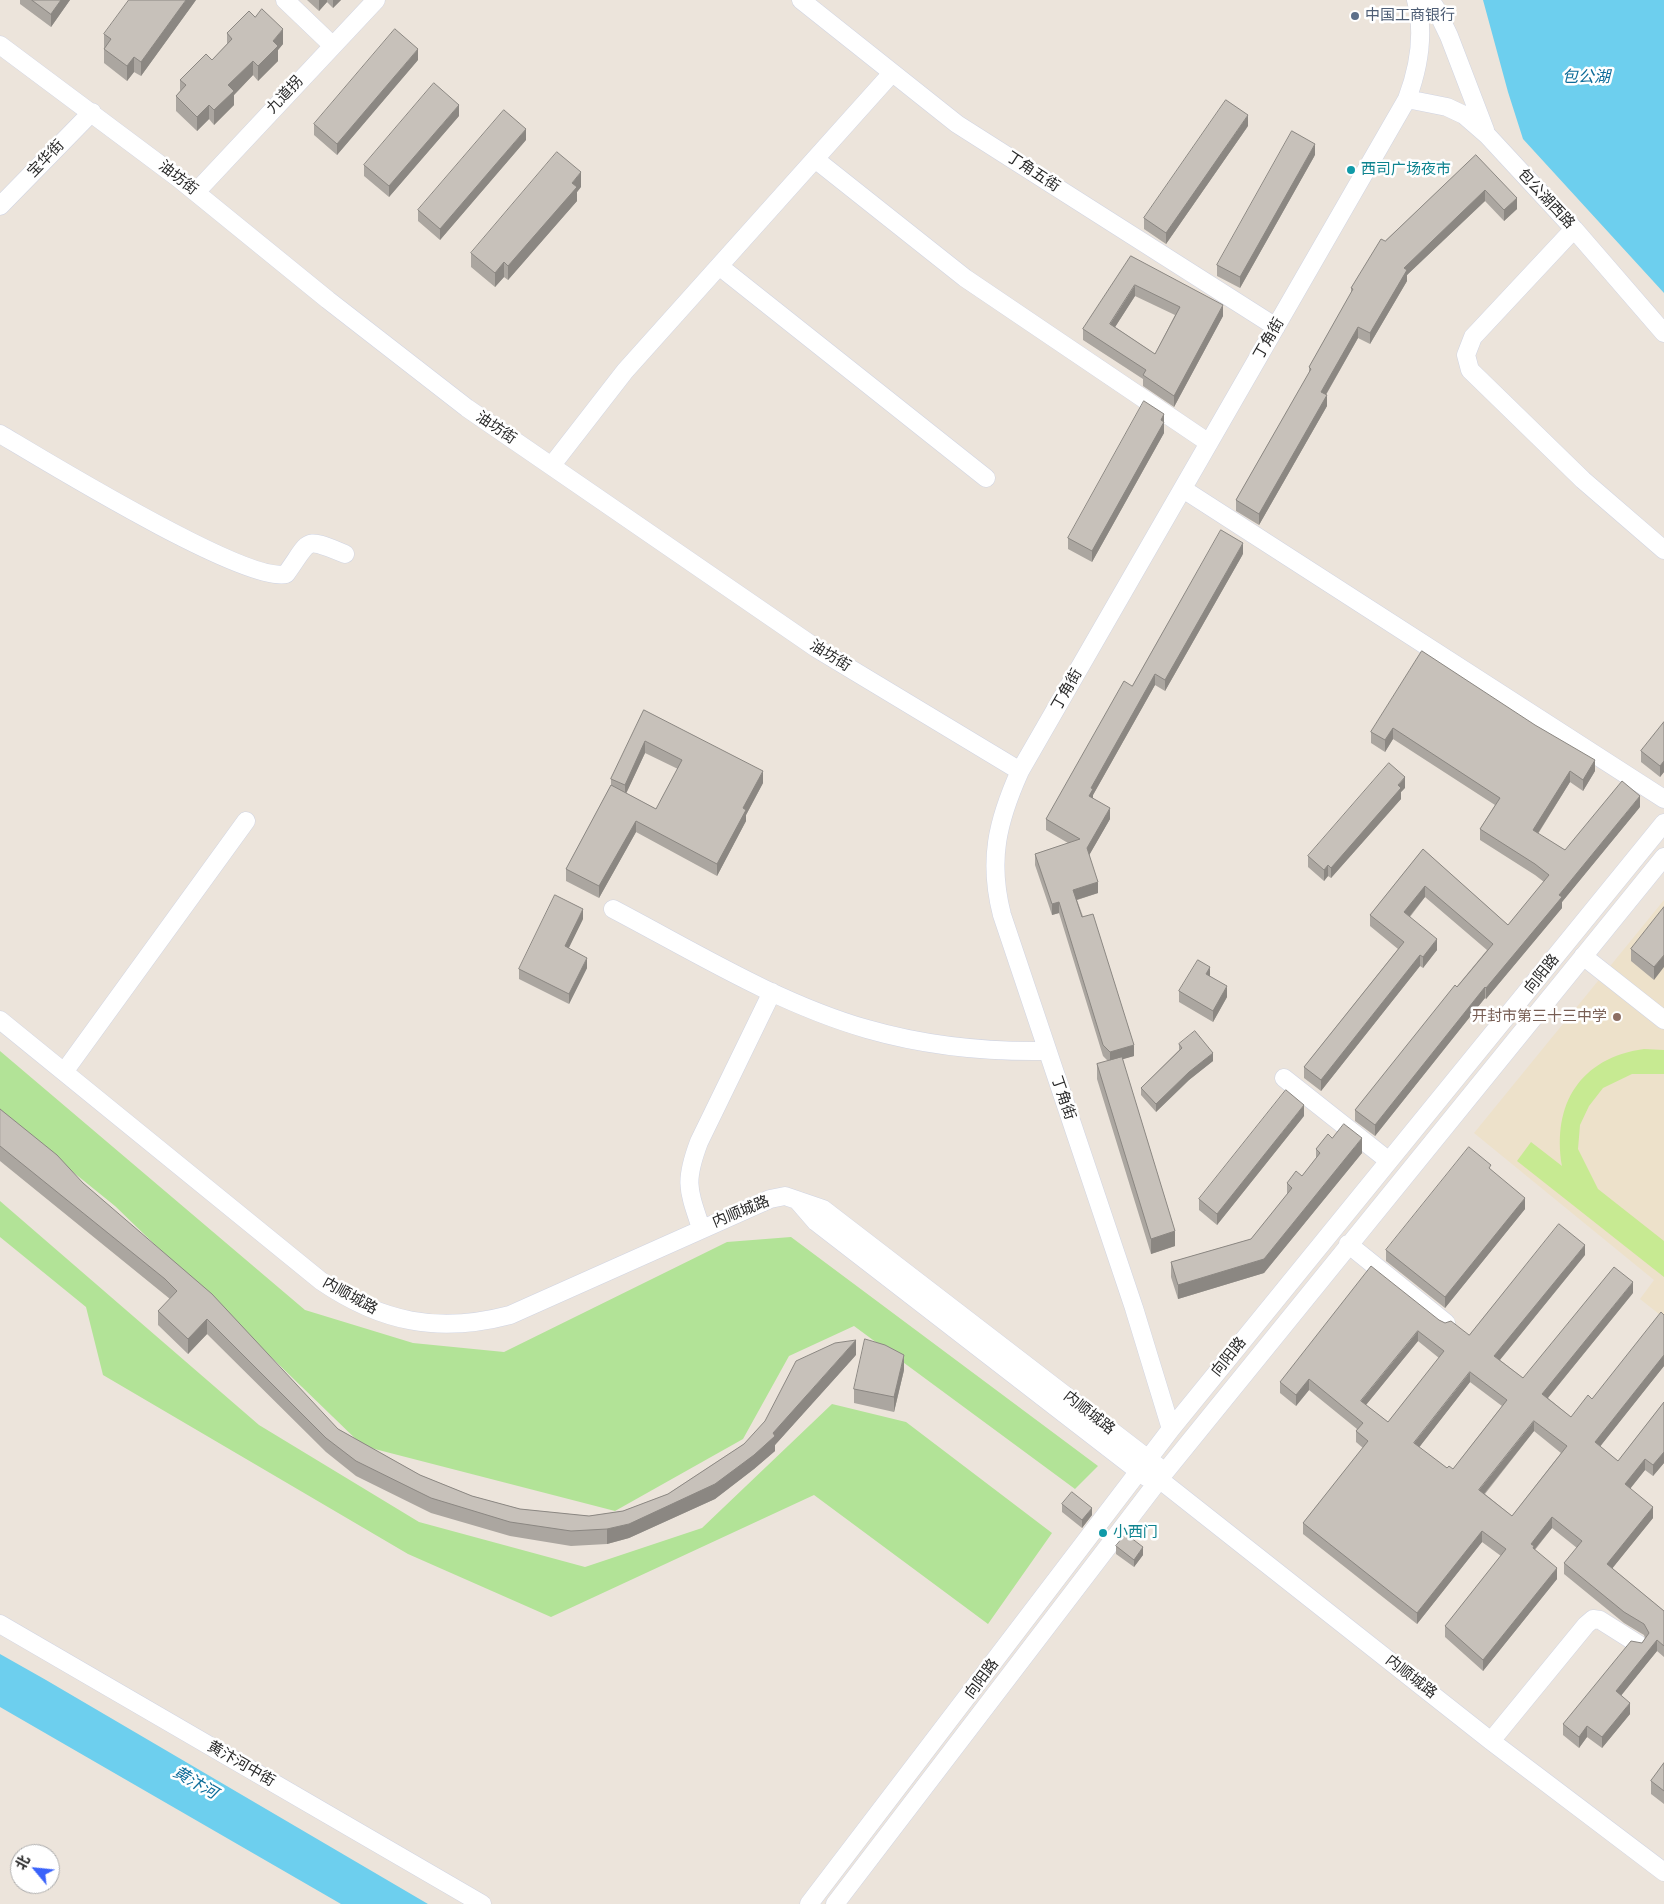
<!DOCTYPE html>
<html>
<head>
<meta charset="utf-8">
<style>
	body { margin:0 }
	#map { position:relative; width:1664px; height:1904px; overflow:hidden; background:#ece4db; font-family:Manrope,"Noto Sans SC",sans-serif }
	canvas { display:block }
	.north { position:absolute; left:10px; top:1844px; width:50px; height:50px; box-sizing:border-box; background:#fff; border:1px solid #a9a9a9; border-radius:50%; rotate:298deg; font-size:14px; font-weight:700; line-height:20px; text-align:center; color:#292929 }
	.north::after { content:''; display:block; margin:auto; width:18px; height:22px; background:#3962fa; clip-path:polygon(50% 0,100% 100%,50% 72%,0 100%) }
</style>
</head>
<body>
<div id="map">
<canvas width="1664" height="1904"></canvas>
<div class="north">北</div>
</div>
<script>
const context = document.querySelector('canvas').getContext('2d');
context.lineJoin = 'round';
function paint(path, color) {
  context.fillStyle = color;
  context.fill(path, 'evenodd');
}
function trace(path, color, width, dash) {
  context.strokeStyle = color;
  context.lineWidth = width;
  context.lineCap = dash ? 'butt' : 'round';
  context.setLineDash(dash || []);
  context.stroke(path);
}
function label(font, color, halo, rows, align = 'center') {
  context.font = font + ' Manrope,"Noto Sans SC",sans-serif';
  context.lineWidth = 5;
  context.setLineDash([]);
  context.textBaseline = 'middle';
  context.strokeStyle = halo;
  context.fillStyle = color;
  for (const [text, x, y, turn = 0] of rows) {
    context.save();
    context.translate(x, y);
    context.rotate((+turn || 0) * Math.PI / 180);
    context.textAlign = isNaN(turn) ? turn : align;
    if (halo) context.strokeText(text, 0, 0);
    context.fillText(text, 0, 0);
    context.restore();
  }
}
paint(new Path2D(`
	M1664 900V1318L1640 1299 1654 1280 1474 1133Z`), '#ede1ca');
paint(new Path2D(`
	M0 1051 305 1310 413 1343 504 1352 727 1242 791 1237 1098 1466 1075 1489 854 1326 789 1356 743 1439 615 1511 363 1446 115 1206 0 1113Z
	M0 1201 259 1425 419 1522 585 1567 702 1528 832 1404 906 1422 1052 1533 988 1624 814 1495 551 1617 408 1554 103 1375 86 1307 0 1237Z`), '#b2e397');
paint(new Path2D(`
	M1644 1049 1664 1050V1074H1632L1603 1088 1589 1106 1580 1125 1578 1149 1598 1189 1664 1241V1277L1517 1161 1531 1142 1562 1166C1552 1104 1580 1058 1644 1049Z`), '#c7ea92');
paint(new Path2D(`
	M1483 0H1664V293L1523 139 1508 92Z
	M0 1654 46 1680 428 1904H341L0 1707Z`), '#6dcfee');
const minor = new Path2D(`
	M285 0 332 45
	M801 0 957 124 1276 327
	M1430 0 1435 7 1449 36 1485 130
	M0 45 178 178 328 300 467 408 816 648 1020 771
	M1407 99 1447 107 1464 115 1487 135 1574 229 1664 333
	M815 159 965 278 1209 443
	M196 192 376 0
	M0 206 92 112
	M1574 229 1473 337 1466 355 1470 370 1583 480 1664 550
	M719 266 986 478
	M0 434C44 460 246 584 286 574 311 540 302 536 345 554
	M552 465 625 371 892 73
	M1183 489 1664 799
	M613 909C695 952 777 1003 867 1029 926 1046 986 1052 1047 1051
	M1583 956 1664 1020
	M0 1020 321 1281C381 1322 438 1334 510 1315L770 1199 785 1196 823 1209 1165 1472
	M64 1072 246 821
	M1284 1078 1389 1161
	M797 1200 816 1222 1146 1477
	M701 1228C688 1189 684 1182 699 1142L772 992
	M1348 1244 1446 1323
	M1171 1429 1134 1308 1002 915C988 861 997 822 1020 771L1407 99C1419 67 1425 34 1416 0
	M1159 1479 1491 1741 1664 1872
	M0 1624 482 1904
	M1491 1741 1586 1625 1593 1619 1600 1620 1638 1644
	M809 1904 1171 1429 1664 823
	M835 1904 1165 1472 1664 857`);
trace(minor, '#d0d4e2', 19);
trace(minor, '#fff', 18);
paint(new Path2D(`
	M20 0H70L51 27 20 4Z
	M196 0 141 76 134 72 127 81 104 63V34Z
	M307 0H341L333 8 327 2 319 11Z
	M227 33 283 44 278 50V61L258 81 253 75 234 95V105L214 125 209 119 197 131 176 111V96L180 91V80L212 60 227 44Z
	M418 60 337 155 314 135V124Z
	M459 116 389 197 364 176V165Z
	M1248 126 1166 244 1144 229V218Z
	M526 140 440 240 418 221V210Z
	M1315 155 1240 288 1217 276V265Z
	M1476 155 1517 209 1504 221 1485 201 1407 275V281L1370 344 1358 338 1326 395 1327 406 1259 525 1236 511V500L1309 373V367L1351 293V288L1385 241Z
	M581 187 577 192V201L508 280 504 277 495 287 471 267V253Z
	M1131 256 1223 316 1174 407 1143 386V379L1083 340V329ZM1135 296 1175 315 1155 354 1115 327Z
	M1164 414V433L1092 562 1068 549V538Z
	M1243 554 1165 691 1155 685 1093 795V798L1110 819 1089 855 1098 893 1077 900 1134 1056 1122 1059 1175 1246 1151 1254 1097 1079V1064L1108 1061 1103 1056 1059 913 1052 915 1035 865V854L1068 843 1046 830V819L1132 686Z
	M1422 651 1595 771 1583 791 1570 782 1538 834 1565 850 1640 807 1562 902V908L1486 999 1485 998 1375 1136 1355 1121V1110L1487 950 1425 897 1410 917 1437 950 1423 968 1420 966 1321 1091 1304 1078V1067L1398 949 1370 926V915L1423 849 1508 925 1544 882 1535 875 1480 840V829L1495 805 1393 739 1385 752 1371 743V732Z
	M644 710 763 783 746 815V821L717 876 636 832 599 898 566 881V869L611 785V779ZM645 753 678 769 656 809 626 793Z
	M1664 722V772L1660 777 1641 762V751Z
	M1405 788 1401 792V799L1331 878 1328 876 1324 881 1308 867V856Z
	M1664 907 1654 980 1631 961V949Z
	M583 919 568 948 587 968 569 1004 519 979V969Z
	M1210 976 1227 997 1213 1022 1179 1002V991Z
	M1179 1044 1213 1061 1189 1080 1156 1112 1141 1095V1088L1179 1050Z
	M0 1109 83 1183 338 1429 420 1475 472 1496 520 1509 589 1516 623 1511 668 1494 744 1444 856 1355 775 1445V1451L754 1469 715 1499 629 1538 607 1544 571 1546 510 1536 431 1513 356 1476 326 1452 207 1334 188 1354 158 1325V1311L170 1299 0 1161Z
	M1304 1116 1217 1225 1199 1210V1199Z
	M1332 1138 1362 1153 1264 1273 1178 1299 1171 1277V1262L1251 1239 1287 1195V1183L1302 1176 1316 1159V1149Z
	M1491 1170 1525 1209 1445 1308 1386 1261V1250Z
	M1585 1255 1500 1360 1523 1378 1633 1293 1548 1398 1571 1417 1592 1399 1664 1315V1366L1600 1446 1618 1461 1664 1402V1463L1653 1476 1645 1470 1630 1489 1653 1518 1612 1568 1664 1611V1657L1657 1651 1621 1695 1630 1714 1602 1748 1587 1737 1579 1748 1563 1735V1724L1642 1643 1645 1638 1644 1635 1624 1623 1564 1574V1563L1577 1548 1552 1528 1535 1550 1557 1579 1483 1671 1445 1637V1626L1501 1556 1482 1542 1417 1624 1303 1534V1523L1363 1448 1356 1442V1431L1357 1429 1309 1390 1296 1406 1280 1393V1382L1439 1320 1469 1335ZM1418 1341 1439 1358 1388 1422 1366 1405ZM1470 1382 1502 1406 1453 1469 1447 1468 1419 1447ZM1534 1431 1561 1453 1512 1516 1485 1494Z
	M904 1370 894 1412 854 1403V1389Z
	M1062 1504 1092 1515 1082 1528 1062 1512Z
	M1116 1546 1143 1555 1134 1567 1116 1554Z
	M1664 1763V1804L1651 1794V1781Z`), '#aba6a0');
paint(new Path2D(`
	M61 0H70L51 27V14Z
	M186 0H196L141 76V62Z
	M319 0H327V2L319 11Z
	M333 0H341L333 8Z
	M283 29V44L278 50V61L258 81V66L273 41Z
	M418 49V60L337 155V144Z
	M134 57V72L127 81V66Z
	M253 61V75L234 95V105L214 125V110L228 85Z
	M209 105V119L197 131V117Z
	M459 105V116L389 197V186Z
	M1248 115V126L1166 244V233Z
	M526 129V140L440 240V229Z
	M1315 144V155L1240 288V277Z
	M581 172V187L577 192V201L508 280V266L572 183Z
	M1485 190V201L1407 275V281L1370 344V333L1404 268Z
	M1517 198V209L1504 221V210Z
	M504 262V277L495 287V273Z
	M1135 285V296L1110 335V324Z
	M1223 305V316L1174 407V396Z
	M1358 327V338L1321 403V392Z
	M1327 395V406L1259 525V514Z
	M1164 414V433L1092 562V551Z
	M1243 543V554L1165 691V680Z
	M1155 674V685L1093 795V800L1089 796 1091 788Z
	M1393 728V739L1385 752V740Z
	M645 741V753L625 796V785Z
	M1595 760V771L1583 791V780Z
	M1664 761V772L1660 777V766Z
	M763 771V783L746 815V821L717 876V864L743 808Z
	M1570 771V782L1533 841V830Z
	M1405 777V788L1401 792V799L1331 878V868Z
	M1640 796V807L1562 902V908L1486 999V988L1559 895Z
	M1110 808V819L1087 859V848Z
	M636 821V832L599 898V886Z
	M1328 865V876L1324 881V870Z
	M1098 882V893L1073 901V890Z
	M1425 886V897L1404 923V912Z
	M1059 902V913L1052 915V904Z
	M583 909V919L565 956V946Z
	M1437 939V950L1423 968V957Z
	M1420 955V966L1321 1091V1080Z
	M1664 955V967L1654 980V967Z
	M587 958V968L569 1004V994Z
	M1210 967V978L1206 974Z
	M1227 986V997L1213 1022V1011Z
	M1485 987V998L1375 1136V1125Z
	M1134 1045V1056L1110 1063V1052Z
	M1213 1053V1061L1189 1080 1156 1112V1104L1189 1072Z
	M1304 1105V1116L1217 1225V1214Z
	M1362 1138V1153L1264 1273 1178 1299V1285L1264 1259Z
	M1525 1198V1209L1445 1308V1297Z
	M1175 1231V1246L1151 1254V1239Z
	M1585 1245V1255L1494 1367V1356Z
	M1633 1282V1293L1542 1405V1394Z
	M207 1319V1334L188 1354V1339Z
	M1418 1331V1341L1361 1411V1401Z
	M856 1340V1355L775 1445V1451L754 1469 715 1499 629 1538 607 1544V1529L629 1524 773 1433Z
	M904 1355V1370L894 1412V1397Z
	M1664 1355V1366L1595 1453V1442Z
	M1470 1372V1382L1414 1454V1443Z
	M1309 1379V1390L1296 1406V1395Z
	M1534 1421V1431L1479 1500V1490Z
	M1664 1452V1463L1653 1476V1465Z
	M1645 1459V1470L1625 1495V1484Z
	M1653 1507V1518L1607 1575V1564Z
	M1092 1508V1515L1082 1528V1520Z
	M1552 1517V1528L1534 1550 1531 1544Z
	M1482 1531V1542L1417 1624V1613Z
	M1143 1547V1555L1134 1567V1560Z
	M1557 1568V1579L1483 1671V1660Z
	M1657 1640V1651L1616 1702V1691Z
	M1630 1703V1714L1602 1748V1737Z
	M1587 1726V1737L1579 1748V1737Z`), '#8b8782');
const building = new Path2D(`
	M32 0H61L51 14Z
	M129 0H186L141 62 134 57 127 66 104 49 111 39 104 34Z
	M262 9 283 29 273 41 278 46 258 66 253 61 228 85 234 91 214 110 209 105 197 117 176 96 186 85 180 80 206 54 212 60 232 39 227 33 249 11 255 17Z
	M395 29 418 49 337 144 314 124Z
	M434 83 459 105 389 186 364 165Z
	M1226 100 1248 115 1166 233 1144 218Z
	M504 110 526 129 440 229 418 210Z
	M1292 131 1315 144 1240 277 1217 265Z
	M557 152 581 172 572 183 577 187 508 266 504 262 495 273 471 253Z
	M1476 155 1517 198 1504 210 1485 190 1404 268 1407 270 1370 333 1358 327 1321 392 1327 395 1259 514 1236 500 1311 369 1309 367 1353 289 1351 288 1381 239 1385 241Z
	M1131 256 1223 305 1174 396 1143 375 1146 370 1083 329ZM1135 285 1180 307 1155 354 1110 324Z
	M1144 401 1164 414 1161 420 1164 422 1092 551 1068 538Z
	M1221 530 1243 543 1165 680 1155 674 1091 788 1093 789 1089 796 1110 808 1087 848 1098 882 1073 890 1082 917 1093 914 1134 1045 1110 1052 1103 1045 1059 902 1052 904 1035 854 1080 839 1046 819 1124 681 1132 686Z
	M1422 651 1535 725 1595 760 1583 780 1570 771 1533 830 1565 850 1622 781 1640 796 1559 895 1562 897 1486 988 1485 987 1375 1125 1355 1110 1455 985 1457 987 1493 944 1425 886 1404 912 1437 939 1423 957 1420 955 1321 1080 1304 1067 1404 942 1370 915 1423 849 1508 925 1549 875 1535 864 1480 829 1500 798 1393 728 1385 740 1371 732Z
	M644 710 763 771 743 808 746 810 717 864 636 821 599 886 566 869 611 785 656 809 682 760 645 741 625 785 611 779Z
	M1664 722V761L1660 766 1641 751Z
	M1389 763 1405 777 1398 785 1401 788 1331 868 1328 865 1324 870 1308 856Z
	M555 895 583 909 565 946 587 958 569 994 519 969Z
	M1664 907V955L1654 967 1631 949Z
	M1198 960 1210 967 1206 974 1227 986 1213 1011 1179 991Z
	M1195 1031 1213 1053 1189 1072 1156 1104 1141 1088 1182 1048 1179 1044Z
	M1122 1057 1175 1231 1151 1239 1097 1064Z
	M1286 1090 1304 1105 1217 1214 1199 1199Z
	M0 1109 57 1155 83 1183 212 1294 338 1429 420 1475 472 1496 520 1509 589 1516 623 1511 668 1494 744 1444 765 1421 796 1361 835 1343 856 1340 773 1433 775 1436 754 1455 715 1484 629 1524 607 1529 571 1531 510 1522 431 1498 356 1461 326 1438 207 1319 188 1339 158 1311 177 1291 165 1279 0 1146Z
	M1344 1124 1362 1138 1264 1259 1178 1285 1171 1262 1251 1239 1292 1188 1287 1183 1296 1171 1302 1176 1320 1153 1316 1149 1328 1134 1332 1138Z
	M1469 1147 1491 1165 1489 1168 1525 1198 1445 1297 1386 1250Z
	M1559 1224 1585 1245 1494 1356 1523 1378 1614 1267 1633 1282 1542 1394 1571 1417 1588 1395 1592 1399 1661 1312 1664 1315V1355L1595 1442 1618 1461 1664 1402V1452L1653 1465 1645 1459 1625 1484 1653 1507 1607 1564 1664 1611V1646L1657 1640 1616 1691 1630 1703 1602 1737 1587 1726 1579 1737 1563 1724 1631 1641 1642 1643 1649 1633 1644 1624 1624 1612 1564 1563 1582 1541 1552 1517 1531 1544 1534 1546 1533 1548 1557 1568 1483 1660 1445 1626 1506 1549 1482 1531 1417 1613 1303 1523 1368 1441 1356 1431 1363 1423 1309 1379 1296 1395 1280 1382 1371 1266 1439 1320 1445 1323 1451 1321 1469 1335ZM1418 1331 1444 1351 1388 1422 1361 1401ZM1470 1372 1507 1400 1453 1469 1449 1466 1447 1468 1414 1443ZM1534 1421 1567 1446 1512 1516 1479 1490Z
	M865 1339 885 1345 904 1355 894 1397 854 1389Z
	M1072 1492 1092 1508 1082 1520 1062 1504Z
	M1126 1534 1143 1547 1134 1560 1116 1546Z
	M1664 1763V1791L1651 1781Z`);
paint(building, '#c7c1ba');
trace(building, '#8b8782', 1);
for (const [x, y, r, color] of [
	[1355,16,5,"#5c6f8a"],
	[1351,170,5,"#0f9aa8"],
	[1617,1017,5,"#8d6e63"],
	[1103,1533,5,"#0f9aa8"]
]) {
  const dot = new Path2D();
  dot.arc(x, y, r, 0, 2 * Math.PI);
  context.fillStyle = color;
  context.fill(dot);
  trace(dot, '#fff', 2);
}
label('15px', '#4e5e75', '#fff', [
	["中国工商银行",1365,16]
], 'left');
label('15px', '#292929', '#fff', [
	["九道拐",285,95,-47],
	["宝华街",46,159,-46],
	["丁角五街",1033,172,33],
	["油坊街",178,178,38],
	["包公湖西路",1546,199,47],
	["丁角街",1269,339,-60],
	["油坊街",496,428,34],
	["油坊街",830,656,32],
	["丁角街",1067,690,-60],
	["向阳路",1542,974,-51],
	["丁角街",1063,1098,71],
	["内顺城路",741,1212,-22],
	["内顺城路",350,1296,29],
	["向阳路",1229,1357,-51],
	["内顺城路",1089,1413,38],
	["内顺城路",1411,1677,38],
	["向阳路",982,1679,-53],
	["黄汴河中街",241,1764,30]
]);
label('15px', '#0d838f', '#fff', [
	["西司广场夜市",1361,170],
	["小西门",1113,1533]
], 'left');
label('15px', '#785e54', '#fff', [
	["开封市第三十三中学",1607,1017]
], 'right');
label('italic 16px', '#0d6c99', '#fff', [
	["包公湖",1586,78],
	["黄汴河",195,1783,30]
]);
</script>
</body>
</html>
